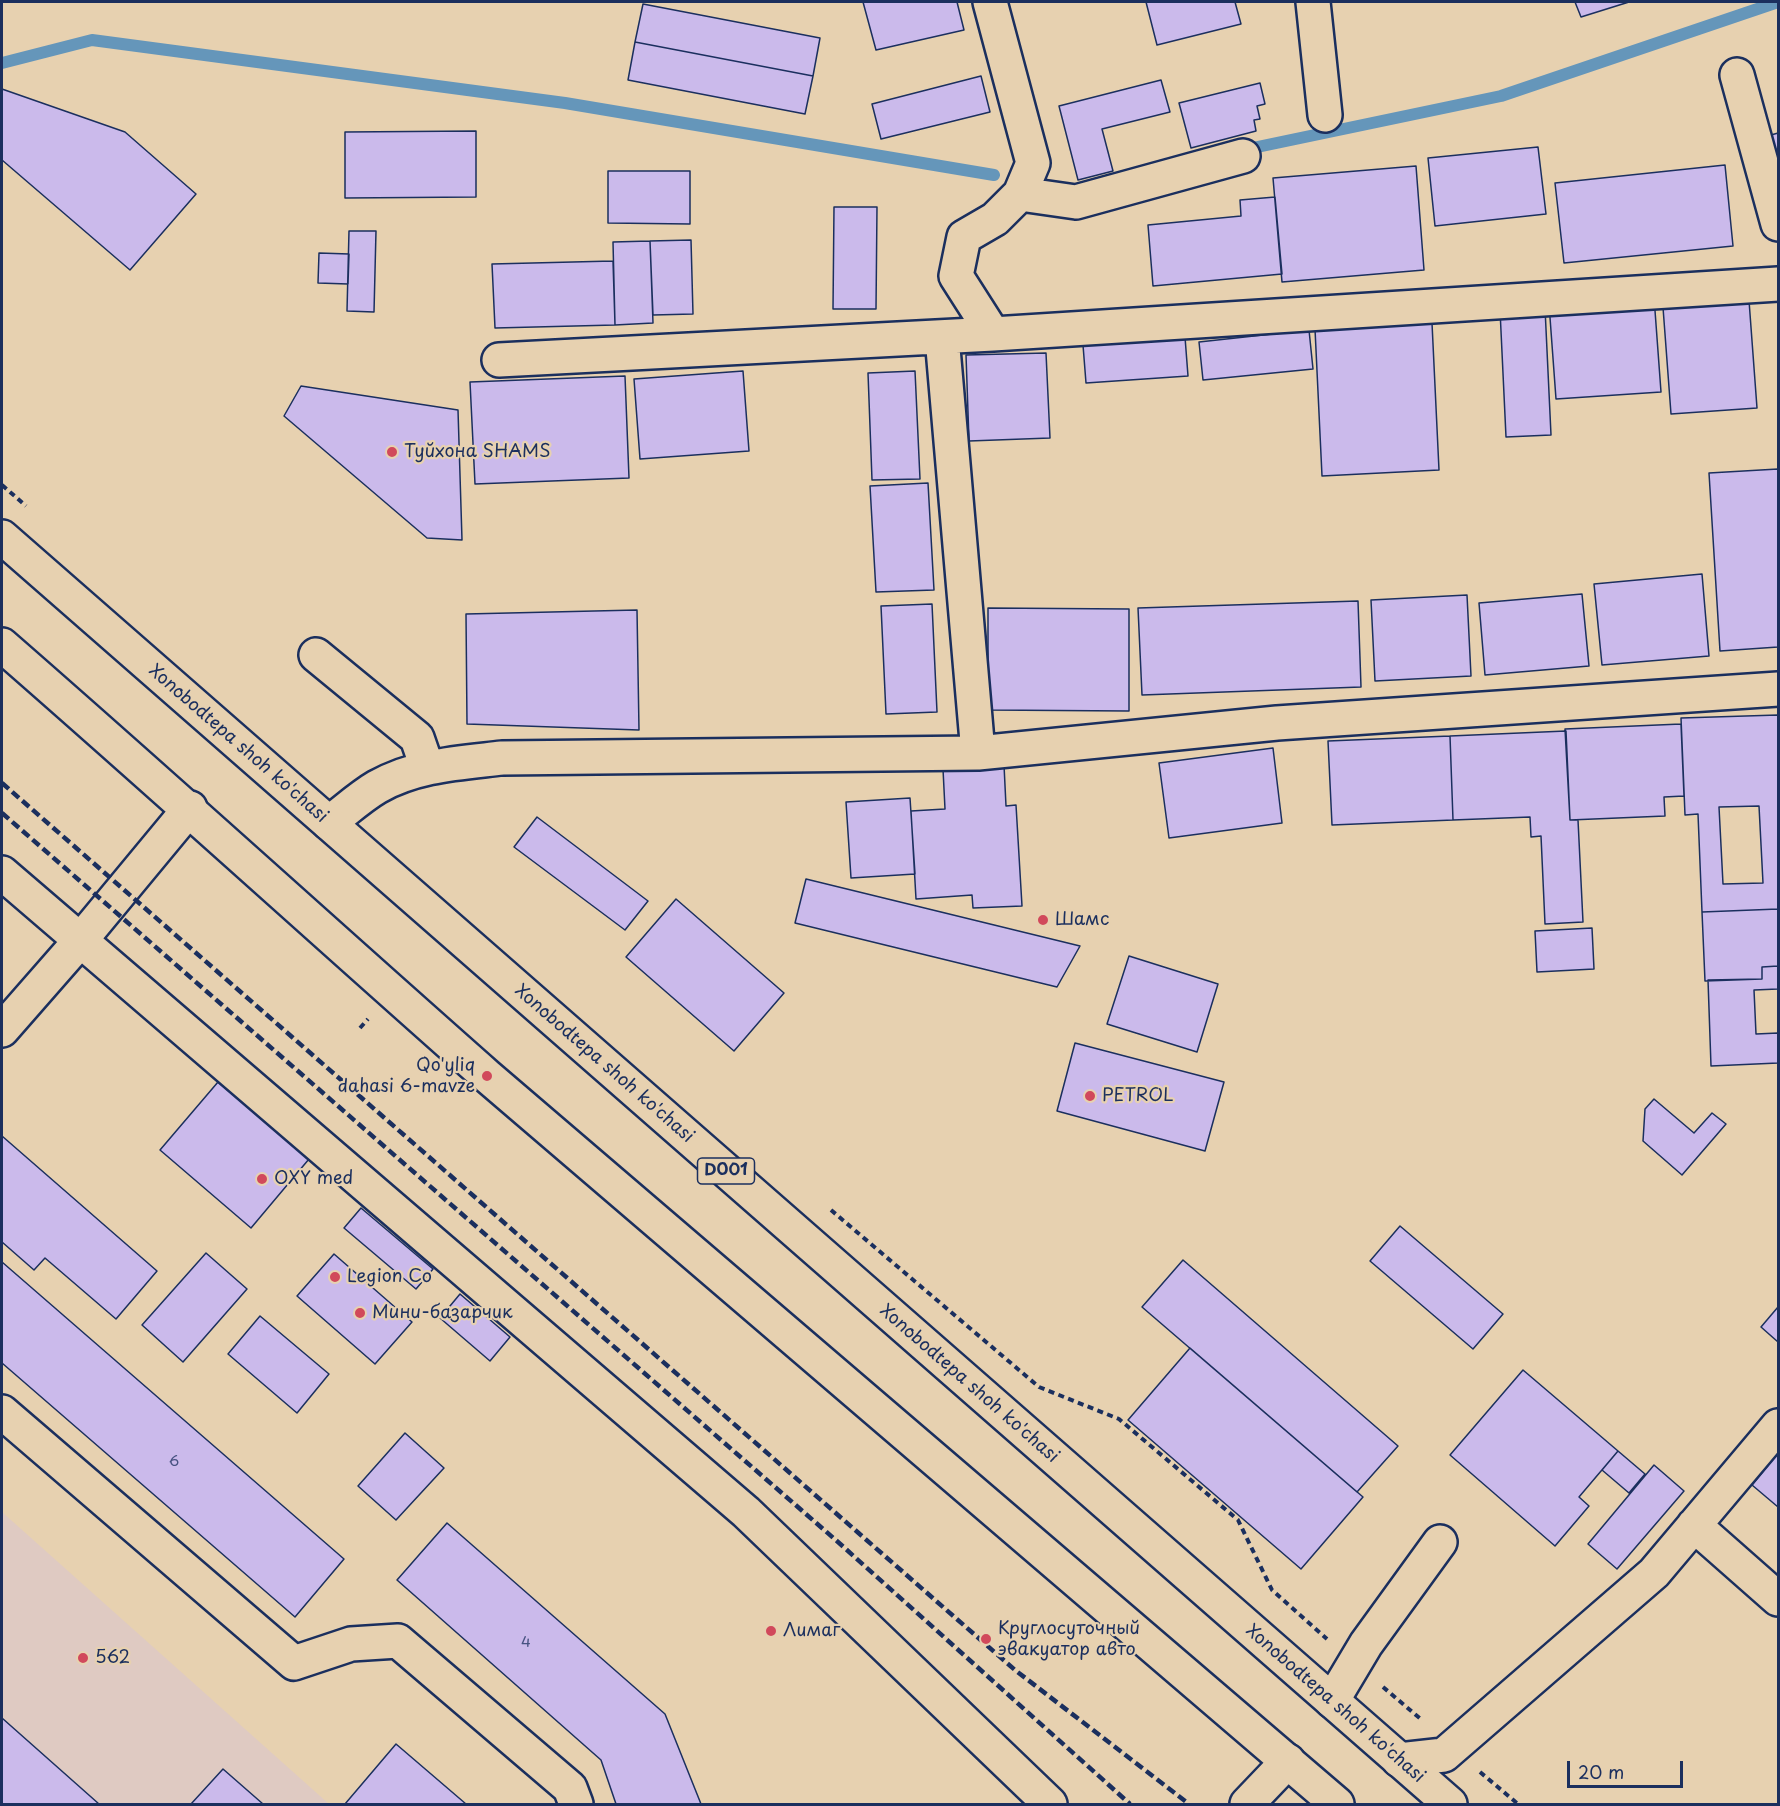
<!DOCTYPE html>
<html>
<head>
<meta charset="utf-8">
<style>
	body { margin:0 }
	#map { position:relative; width:1780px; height:1806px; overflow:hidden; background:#e7d1b0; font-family:"Playpen Sans",sans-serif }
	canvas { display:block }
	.frame { position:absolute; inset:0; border:3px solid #1b2f5e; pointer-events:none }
	.scale { position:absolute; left:1567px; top:1761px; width:116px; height:27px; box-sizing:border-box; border:3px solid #1b2f5e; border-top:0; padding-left:8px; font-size:18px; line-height:21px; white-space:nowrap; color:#1b2f5e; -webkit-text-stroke:4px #e7d1b0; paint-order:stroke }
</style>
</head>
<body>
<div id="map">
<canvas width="1780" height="1806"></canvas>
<div class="frame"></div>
<div class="scale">20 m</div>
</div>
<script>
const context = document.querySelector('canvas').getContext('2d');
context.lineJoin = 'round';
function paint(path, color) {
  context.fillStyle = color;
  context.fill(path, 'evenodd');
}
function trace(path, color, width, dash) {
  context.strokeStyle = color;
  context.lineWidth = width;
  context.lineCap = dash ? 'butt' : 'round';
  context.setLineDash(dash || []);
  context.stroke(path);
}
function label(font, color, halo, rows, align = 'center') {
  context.font = font + ' "Playpen Sans",sans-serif';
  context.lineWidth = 4.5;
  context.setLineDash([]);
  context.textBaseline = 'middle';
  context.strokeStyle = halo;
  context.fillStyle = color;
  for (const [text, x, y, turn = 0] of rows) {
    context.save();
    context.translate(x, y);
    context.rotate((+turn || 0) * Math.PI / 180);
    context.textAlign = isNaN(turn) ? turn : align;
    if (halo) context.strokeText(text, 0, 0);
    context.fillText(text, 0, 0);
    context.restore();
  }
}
paint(new Path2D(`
	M2 1512 329 1804H2Z`), '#dfcac2');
trace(new Path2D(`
	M2 63 92 40 565 103 994 175
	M1243 150 1501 96 1778 2`), '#6596ba', 12);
const building = new Path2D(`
	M863 2H957L964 30 876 50Z
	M1146 2H1235L1241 24 1157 45Z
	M1575 2H1629L1581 17Z
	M643 4 820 38 813 76 635 42Z
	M635 42 813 76 805 114 628 80Z
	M981 76 990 112 881 139 872 104Z
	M1161 80 1170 112 1102 129 1113 171 1078 180 1059 106Z
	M1260 83 1265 104 1257 106 1260 119 1254 120 1256 131 1191 148 1179 103Z
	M2 89 125 132 196 194 130 270 2 160Z
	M476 131V197L345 198V132Z
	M1778 133V158L1771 135Z
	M1538 147 1546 214 1435 226 1428 158Z
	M1725 165 1733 246 1564 263 1555 183Z
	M1416 166 1424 270 1282 282 1273 178Z
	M608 171H690V224L608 223Z
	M1275 197 1282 274 1153 286 1148 225 1241 216 1240 200Z
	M834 207H877L876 309H833Z
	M349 231H376L374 312 347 311Z
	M691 240 693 314 653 315 650 241Z
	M650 241 653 323 615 325 613 242Z
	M319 253 349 254 348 284 318 283Z
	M613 261 615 325 495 328 492 264Z
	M1748 287 1757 408 1671 414 1662 294Z
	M1654 297 1661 392 1556 399 1549 304Z
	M1545 308 1551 435 1506 437 1500 310Z
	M1432 323 1439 470 1322 476 1315 329Z
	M1309 330 1313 369 1203 380 1199 342Z
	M1185 337 1188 376 1086 383 1083 345Z
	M1046 353 1050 438 969 441 966 355Z
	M743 371 749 451 640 459 634 379Z
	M915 371 920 479 872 480 868 373Z
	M625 376 629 478 475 484 470 382Z
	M301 386 458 410 462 540 427 538 284 416Z
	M1778 469V647L1720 651 1709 473Z
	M928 483 934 590 876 592 870 486Z
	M1702 574 1709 656 1602 665 1594 584Z
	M1582 594 1589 666 1485 675 1479 603Z
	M1467 595 1471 676 1375 681 1371 600Z
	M1358 601 1361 687 1142 695 1138 608Z
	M932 604 937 712 886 714 881 606Z
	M988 608 1129 609V711L988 710Z
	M637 610 639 730 467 724 466 614Z
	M1778 715V909L1702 912 1698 814 1685 815 1681 718ZM1759 806 1763 883 1723 884 1719 807Z
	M1681 724 1684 796 1664 797 1665 816 1570 820 1565 729Z
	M1566 731 1570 820H1578L1583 922 1545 924 1541 836 1531 837 1530 817 1453 820 1450 736Z
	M1450 736 1453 820 1332 825 1328 741Z
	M1273 748 1282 823 1169 838 1159 763Z
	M1004 765 1006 806 1016 805 1022 906 973 908 972 895 916 899 911 811 945 809 943 769Z
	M910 798 915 874 851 878 846 802Z
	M537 817 648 901 625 930 514 847Z
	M806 879 1080 946 1057 987 795 923Z
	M676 899 784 993 734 1051 626 957Z
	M1778 909V966L1762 967V979L1705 981 1702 912Z
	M1592 928 1594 969 1537 972 1535 931Z
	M1129 956 1218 984 1197 1052 1107 1024Z
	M1778 966V989L1754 990 1756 1034 1778 1033V1063L1711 1066 1708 980 1762 979V967Z
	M1075 1043 1224 1082 1205 1151 1057 1111Z
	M218 1082 309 1159 251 1228 160 1150Z
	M1654 1099 1694 1133 1712 1113 1726 1124 1682 1175 1643 1141 1645 1109Z
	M2 1136 157 1271 116 1319 45 1258 34 1270 2 1242Z
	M361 1208 433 1269 416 1289 344 1228Z
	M1400 1226 1503 1314 1473 1349 1370 1261Z
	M206 1253 247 1289 183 1362 142 1325Z
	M334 1254 412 1322 375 1364 297 1296Z
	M1183 1260 1398 1446 1357 1492 1142 1307Z
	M2 1262 344 1559 295 1617 2 1363Z
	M460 1294 510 1337 490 1361 440 1318Z
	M1778 1307V1342L1761 1327Z
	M260 1316 329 1374 297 1413 228 1354Z
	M1190 1348 1363 1497 1301 1569 1128 1420Z
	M1523 1370 1618 1451 1579 1497 1589 1506 1555 1546 1450 1455Z
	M405 1433 444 1468 396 1520 358 1486Z
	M1618 1451 1645 1474 1629 1493 1602 1470Z
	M1778 1453V1507L1752 1485Z
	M1654 1465 1684 1491 1617 1569 1588 1544Z
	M447 1523 665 1714 701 1804H616L601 1760 397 1580Z
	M2 1718 99 1804H2Z
	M396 1744 466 1804H345Z
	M223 1769 263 1804H191Z`);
paint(building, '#cbbaeb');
trace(building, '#1b2f5e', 1.5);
const minor = new Path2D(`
	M990 2 1033 163 1020 194 995 219 964 237 956 276 993 334
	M1313 2 1325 115
	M1737 75 1778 224
	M1020 194 1076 202 1243 156
	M942 337 978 753
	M499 360 993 334 1778 284
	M316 655 417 738 427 767
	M329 823C345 811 360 797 377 787 416 765 459 763 502 758L978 753 1277 723 1778 689
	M2 873 746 1512 1050 1804
	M2 1030 79 942 190 808
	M2 1412 294 1663 351 1644 398 1641 570 1788 576 1804
	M1694 1525 1778 1599
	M1332 1701 1366 1644 1440 1542
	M1399 1760 1444 1755 1654 1573 1778 1426
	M1247 1804 1288 1761`);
const highway = new Path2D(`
	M2 537 1450 1804
	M2 645C165 787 325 933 487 1076L1337 1804`);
trace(minor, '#1b2f5e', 38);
trace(highway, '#1b2f5e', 38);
trace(new Path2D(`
	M2 485 26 506
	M360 1028 368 1019
	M831 1210 1039 1387 1119 1419 1238 1520 1272 1590 1327 1639
	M1383 1687 1423 1721
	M1480 1772 1518 1804`), '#1b2f5e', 4, [6, 4.5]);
trace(minor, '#e7d1b0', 33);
trace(highway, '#e7d1b0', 33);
trace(new Path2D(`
	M2 783 1015 1670 1189 1804
	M2 813 838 1542 1130 1804`), '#1b2f5e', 4.5, [9, 4.5]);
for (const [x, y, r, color] of [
	[392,452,6,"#d1495b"],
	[1043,920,6,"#d1495b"],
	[487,1076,6,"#d1495b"],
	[1090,1096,6,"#d1495b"],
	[262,1179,6,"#d1495b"],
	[335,1277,6,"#d1495b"],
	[360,1313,6,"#d1495b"],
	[771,1631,6,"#d1495b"],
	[986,1639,6,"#d1495b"],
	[83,1658,6,"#d1495b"]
]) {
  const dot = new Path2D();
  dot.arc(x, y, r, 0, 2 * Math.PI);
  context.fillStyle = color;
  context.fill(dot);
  trace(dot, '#e7d1b0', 2);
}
label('15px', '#475281', null, [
	["6",174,1462],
	["4",526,1643]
]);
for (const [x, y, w] of [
	[726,1171,57]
]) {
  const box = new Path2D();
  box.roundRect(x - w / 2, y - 13, w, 26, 4.5);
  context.fillStyle = '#e7d1b0';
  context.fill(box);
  trace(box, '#1b2f5e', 1.5);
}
label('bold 16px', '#1b2f5e', null, [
	["D001",726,1171]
]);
label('18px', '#1b2f5e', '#e7d1b0', [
	["Туйхона SHAMS",404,452],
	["Шамс",1055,920],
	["Qo'yliq",475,1066,"right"],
	["dahasi 6-mavze",475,1087,"right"],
	["PETROL",1102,1096],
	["OXY med",274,1179],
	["Legion Co",347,1277],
	["Мини-базарчик",372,1313],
	["Круглосуточный",998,1629],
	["эвакуатор авто",998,1650],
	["Лимаг",783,1631],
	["562",95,1658]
], 'left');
label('18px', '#1b2f5e', '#e7d1b0', [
	["Xonobodtepa shoh ko'chasi",238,744,41],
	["Xonobodtepa shoh ko'chasi",604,1064,41],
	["Xonobodtepa shoh ko'chasi",969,1384,41],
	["Xonobodtepa shoh ko'chasi",1335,1704,41]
]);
</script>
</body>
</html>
